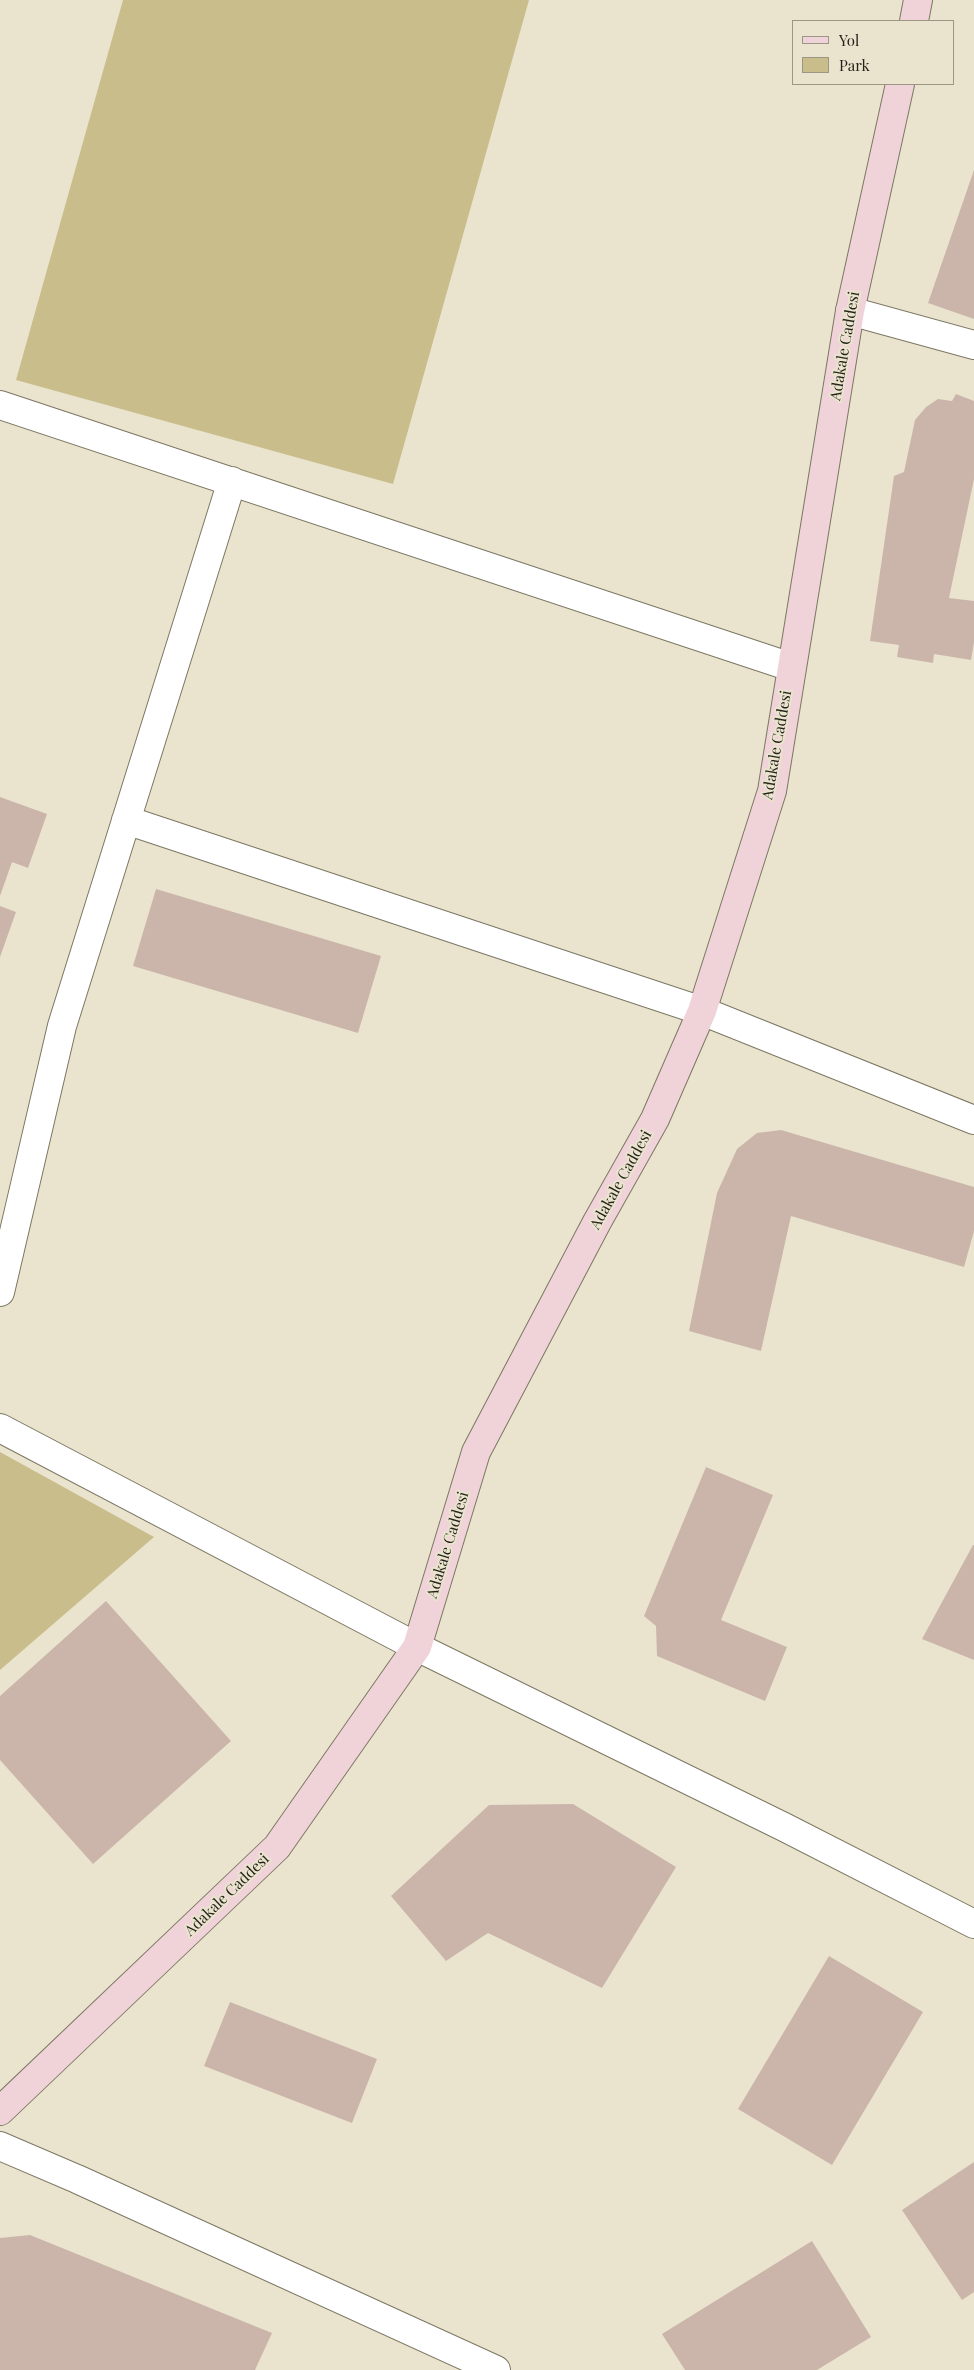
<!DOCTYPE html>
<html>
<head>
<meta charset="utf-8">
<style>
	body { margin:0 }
	#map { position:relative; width:974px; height:2370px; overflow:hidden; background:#eae4ce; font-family:"Playfair Display",serif }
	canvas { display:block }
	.legend { position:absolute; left:792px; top:20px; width:162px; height:65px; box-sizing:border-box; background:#eae4ce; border:1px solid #9b9686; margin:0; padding:6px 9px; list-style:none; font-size:15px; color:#24221a }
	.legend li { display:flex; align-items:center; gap:10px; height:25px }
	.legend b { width:25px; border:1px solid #9b9686 }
</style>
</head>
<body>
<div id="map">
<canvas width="974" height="2370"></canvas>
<ul class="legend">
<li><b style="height:6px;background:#efd3d9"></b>Yol</li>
<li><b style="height:14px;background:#c9bd8c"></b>Park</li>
</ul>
</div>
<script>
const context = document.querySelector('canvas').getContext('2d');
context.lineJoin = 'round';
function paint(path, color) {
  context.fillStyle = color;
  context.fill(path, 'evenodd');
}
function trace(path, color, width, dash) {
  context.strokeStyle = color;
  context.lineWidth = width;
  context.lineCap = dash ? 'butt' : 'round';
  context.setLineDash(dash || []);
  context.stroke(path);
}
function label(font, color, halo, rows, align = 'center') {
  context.font = font + ' "Playfair Display",serif';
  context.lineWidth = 4;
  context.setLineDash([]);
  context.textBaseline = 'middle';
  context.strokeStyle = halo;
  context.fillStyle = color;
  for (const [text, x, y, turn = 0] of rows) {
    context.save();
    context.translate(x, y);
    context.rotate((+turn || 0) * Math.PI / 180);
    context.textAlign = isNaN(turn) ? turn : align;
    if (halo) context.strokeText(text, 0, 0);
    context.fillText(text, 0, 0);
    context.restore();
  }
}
paint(new Path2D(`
	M123 0H529L393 484 16 380Z
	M0 1452 154 1537 0 1670Z`), '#c9bd8c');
paint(new Path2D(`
	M974 170V319L928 303Z
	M956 394 974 401V479L949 598 974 601V642L971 660 934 654 933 663 897 657 899 645 870 641 894 476 904 472 915 420 926 407 938 399 952 401Z
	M0 797 47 814 28 868 12 862 0 896Z
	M156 889 381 956 358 1033 133 966Z
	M0 906 16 912 0 957Z
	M781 1130 974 1187V1231L964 1267 791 1216 761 1351 689 1331 717 1193 737 1149 757 1133Z
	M706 1467 773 1495 721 1620 787 1647 765 1701 657 1656 656 1626 644 1616Z
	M973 1545H974V1660L922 1639Z
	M106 1601 231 1741 93 1864 0 1760V1696Z
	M573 1804 676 1867 602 1988 488 1933 446 1961 391 1896 489 1805Z
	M829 1956 923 2012 832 2165 738 2109Z
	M230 2002 377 2059 352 2123 204 2066Z
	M974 2162V2292L962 2300 902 2210Z
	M30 2235 272 2333 255 2370H0V2238Z
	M812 2241 871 2337 817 2370H685L662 2334Z`), '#cbb5aa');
const street = new Path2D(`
	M850 311 974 345
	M0 405 791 667
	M126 820 702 1011 974 1120
	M0 1292 62 1026 232 481
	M0 1428 417 1647 784 1827 974 1924
	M0 2146 77 2179 496 2370`);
const secondary = new Path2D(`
	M914 21 918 0
	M0 2111 277 1847 417 1647 476 1452 597 1222 655 1119 702 1011 772 791 850 311 900 84`);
trace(street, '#7c7763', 30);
trace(secondary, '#7c7763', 30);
trace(street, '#fff', 28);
trace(secondary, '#efd3d9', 28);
label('15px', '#24221a', '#eae4ce', [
	["Adakale Caddesi",845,346,-80],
	["Adakale Caddesi",777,745,-80],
	["Adakale Caddesi",621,1180,-61],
	["Adakale Caddesi",448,1545,-73],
	["Adakale Caddesi",227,1895,-44]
]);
</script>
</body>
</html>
